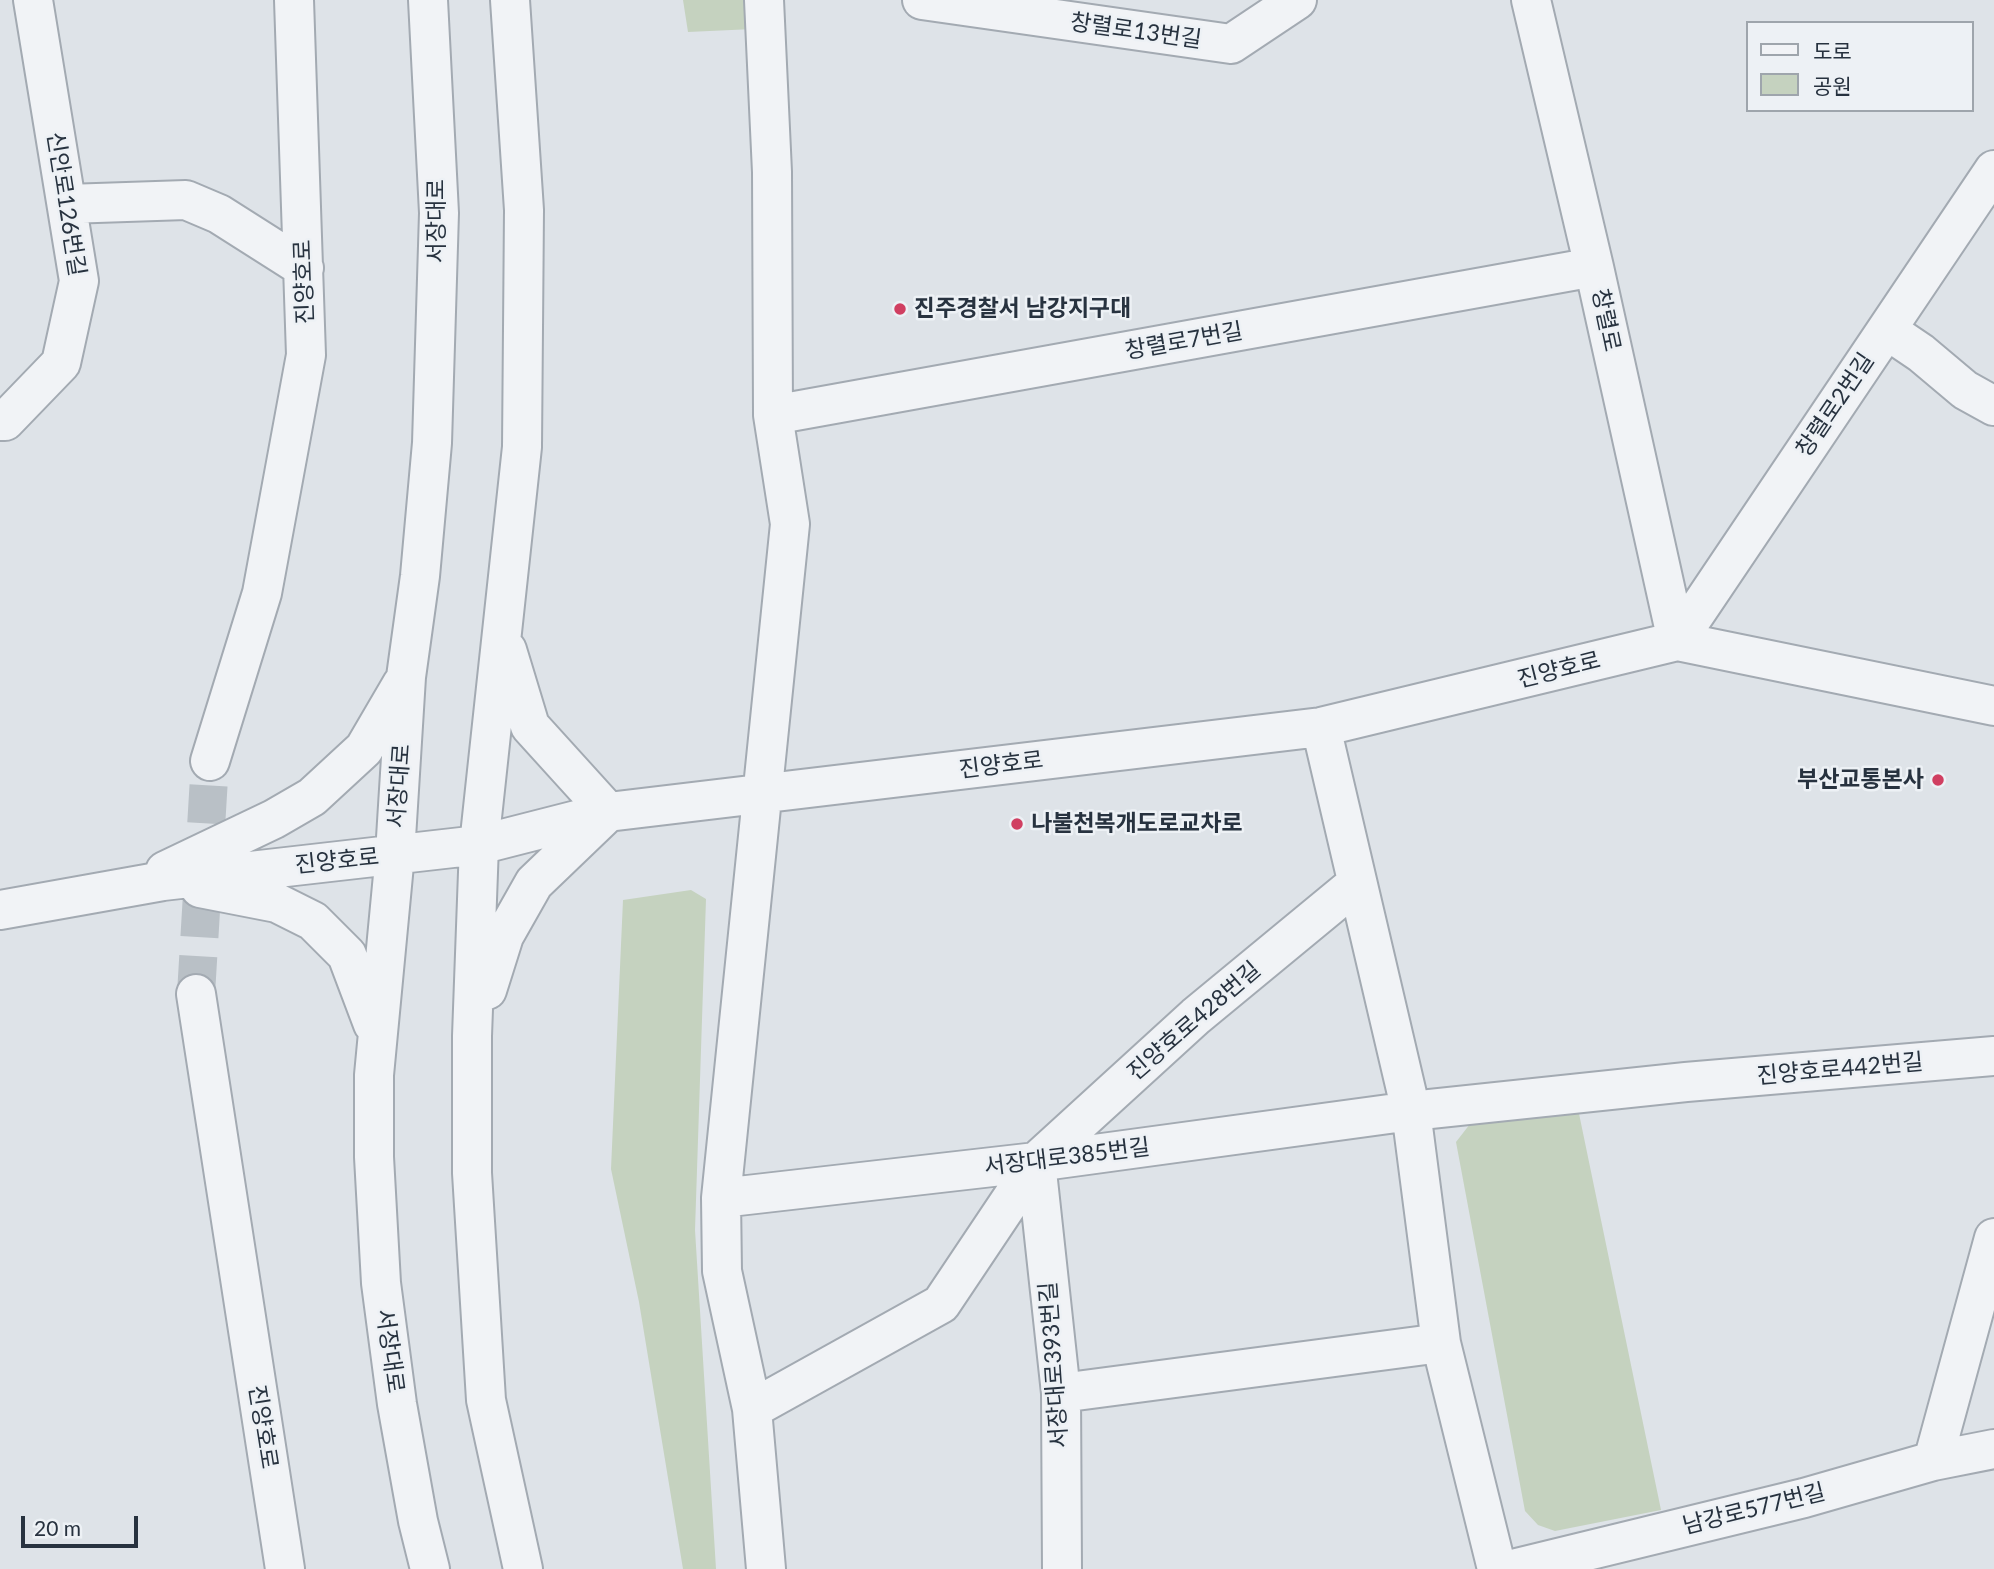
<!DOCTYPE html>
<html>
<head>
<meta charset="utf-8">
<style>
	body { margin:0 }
	#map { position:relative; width:1994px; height:1569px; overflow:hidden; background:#dee3e8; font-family:Lato,"Noto Sans KR",sans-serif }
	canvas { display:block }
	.legend { position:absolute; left:1746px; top:21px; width:228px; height:91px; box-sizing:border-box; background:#edf1f5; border:2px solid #9ea5ac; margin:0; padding:9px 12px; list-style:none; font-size:21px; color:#27323f }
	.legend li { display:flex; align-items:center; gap:14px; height:35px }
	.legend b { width:35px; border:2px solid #9ea5ac }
	.scale { position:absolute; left:21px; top:1516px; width:117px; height:32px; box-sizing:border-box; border:4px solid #27323f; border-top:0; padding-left:9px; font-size:21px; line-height:24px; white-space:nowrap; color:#27323f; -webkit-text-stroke:5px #edf1f5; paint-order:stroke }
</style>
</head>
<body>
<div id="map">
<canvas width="1994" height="1569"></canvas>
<ul class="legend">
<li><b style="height:9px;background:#f1f3f6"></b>도로</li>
<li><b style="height:19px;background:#c5d2bf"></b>공원</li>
</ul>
<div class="scale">20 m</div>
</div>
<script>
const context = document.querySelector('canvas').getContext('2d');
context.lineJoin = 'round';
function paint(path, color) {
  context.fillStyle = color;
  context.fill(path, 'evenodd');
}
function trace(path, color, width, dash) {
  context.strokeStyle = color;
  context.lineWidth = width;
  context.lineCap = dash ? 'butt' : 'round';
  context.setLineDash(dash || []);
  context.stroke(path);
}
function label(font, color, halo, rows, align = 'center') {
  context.font = font + ' Lato,"Noto Sans KR",sans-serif';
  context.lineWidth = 5;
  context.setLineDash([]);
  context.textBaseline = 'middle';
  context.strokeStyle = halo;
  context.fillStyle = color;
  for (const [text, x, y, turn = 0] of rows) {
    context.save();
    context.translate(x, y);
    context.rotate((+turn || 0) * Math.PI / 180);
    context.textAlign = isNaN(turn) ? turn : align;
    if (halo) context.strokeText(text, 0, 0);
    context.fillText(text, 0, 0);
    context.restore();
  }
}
paint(new Path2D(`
	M683 0H771L775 28 688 32Z
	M691 890 706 899 695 1230 716 1569H683L639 1302 611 1169 623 900Z
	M1577 1104 1661 1510 1555 1531 1538 1525 1525 1511 1456 1142 1477 1115Z`), '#c5d2bf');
trace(new Path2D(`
	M196 994 210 761`), '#b9c0c6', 38, [38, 19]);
const minor = new Path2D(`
	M428 0 439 213 432 443 420 576 406 677 395 854 374 1075V1157L381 1283 397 1404 418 1521 430 1569
	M510 0 524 210 522 447 479 845 472 1036V1173L486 1400 523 1569
	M764 0 772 172 773 415 790 524 721 1198 722 1271 752 1409 766 1569
	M922 0 1231 44 1297 0
	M1531 0 1594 267 1677 641
	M67 204 186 200 219 214 304 268
	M1887 330 1921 353 1965 390 1994 406
	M773 415 1594 267
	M0 421H5L61 363 79 281 33 0
	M1677 641 1994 170
	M1321 727 1411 1111 1441 1343 1497 1569
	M210 761 262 593 306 355 294 0
	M165 871 274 819 312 797 364 749 402 684
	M200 888 277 903 313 921 347 955 373 1024
	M0 910 163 881 479 845 608 812 1321 727 1677 641 1994 706
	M487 990 504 936 534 883 608 812 530 726 507 650
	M196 994 285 1569
	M1036 1162 1061 1393 1062 1569
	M721 1198 1036 1162 1411 1111 1686 1082 1994 1056
	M1061 1393 1441 1343
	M752 1409 941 1304 1036 1162 1196 1016 1356 884
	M1933 1461 1994 1238
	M1513 1569 1804 1498 1933 1461 1994 1449`);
trace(minor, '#a3aab2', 42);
trace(minor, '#f1f3f6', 38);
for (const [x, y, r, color] of [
	[900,309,7,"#d03f61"],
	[1938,780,7,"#d03f61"],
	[1017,824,7,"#d03f61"]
]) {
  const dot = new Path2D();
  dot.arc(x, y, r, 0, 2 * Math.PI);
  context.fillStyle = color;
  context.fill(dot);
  trace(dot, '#edf1f5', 2.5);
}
label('23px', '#27323f', '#edf1f5', [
	["창렬로13번길",1136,31,8],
	["신안로126번길",66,204,81],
	["서장대로",437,221,-90],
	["진양호로",304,282,-92],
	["창렬로",1606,320,78],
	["창렬로7번길",1184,341,-10],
	["창렬로2번길",1835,405,-56],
	["진양호로",1559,670,-14],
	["진양호로",1001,765,-7],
	["서장대로",399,786,-86],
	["진양호로",337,861,-6],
	["진양호로428번길",1194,1021,-41],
	["진양호로442번길",1840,1069,-5],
	["서장대로385번길",1067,1157,-7],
	["서장대로",390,1351,82],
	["서장대로393번길",1054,1365,-94],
	["진양호로",263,1427,81],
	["남강로577번길",1754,1509,-14]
]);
label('bold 23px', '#27323f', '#edf1f5', [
	["진주경찰서 남강지구대",914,309],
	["부산교통본사",1924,780,"right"],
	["나불천복개도로교차로",1031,824]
], 'left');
</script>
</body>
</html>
